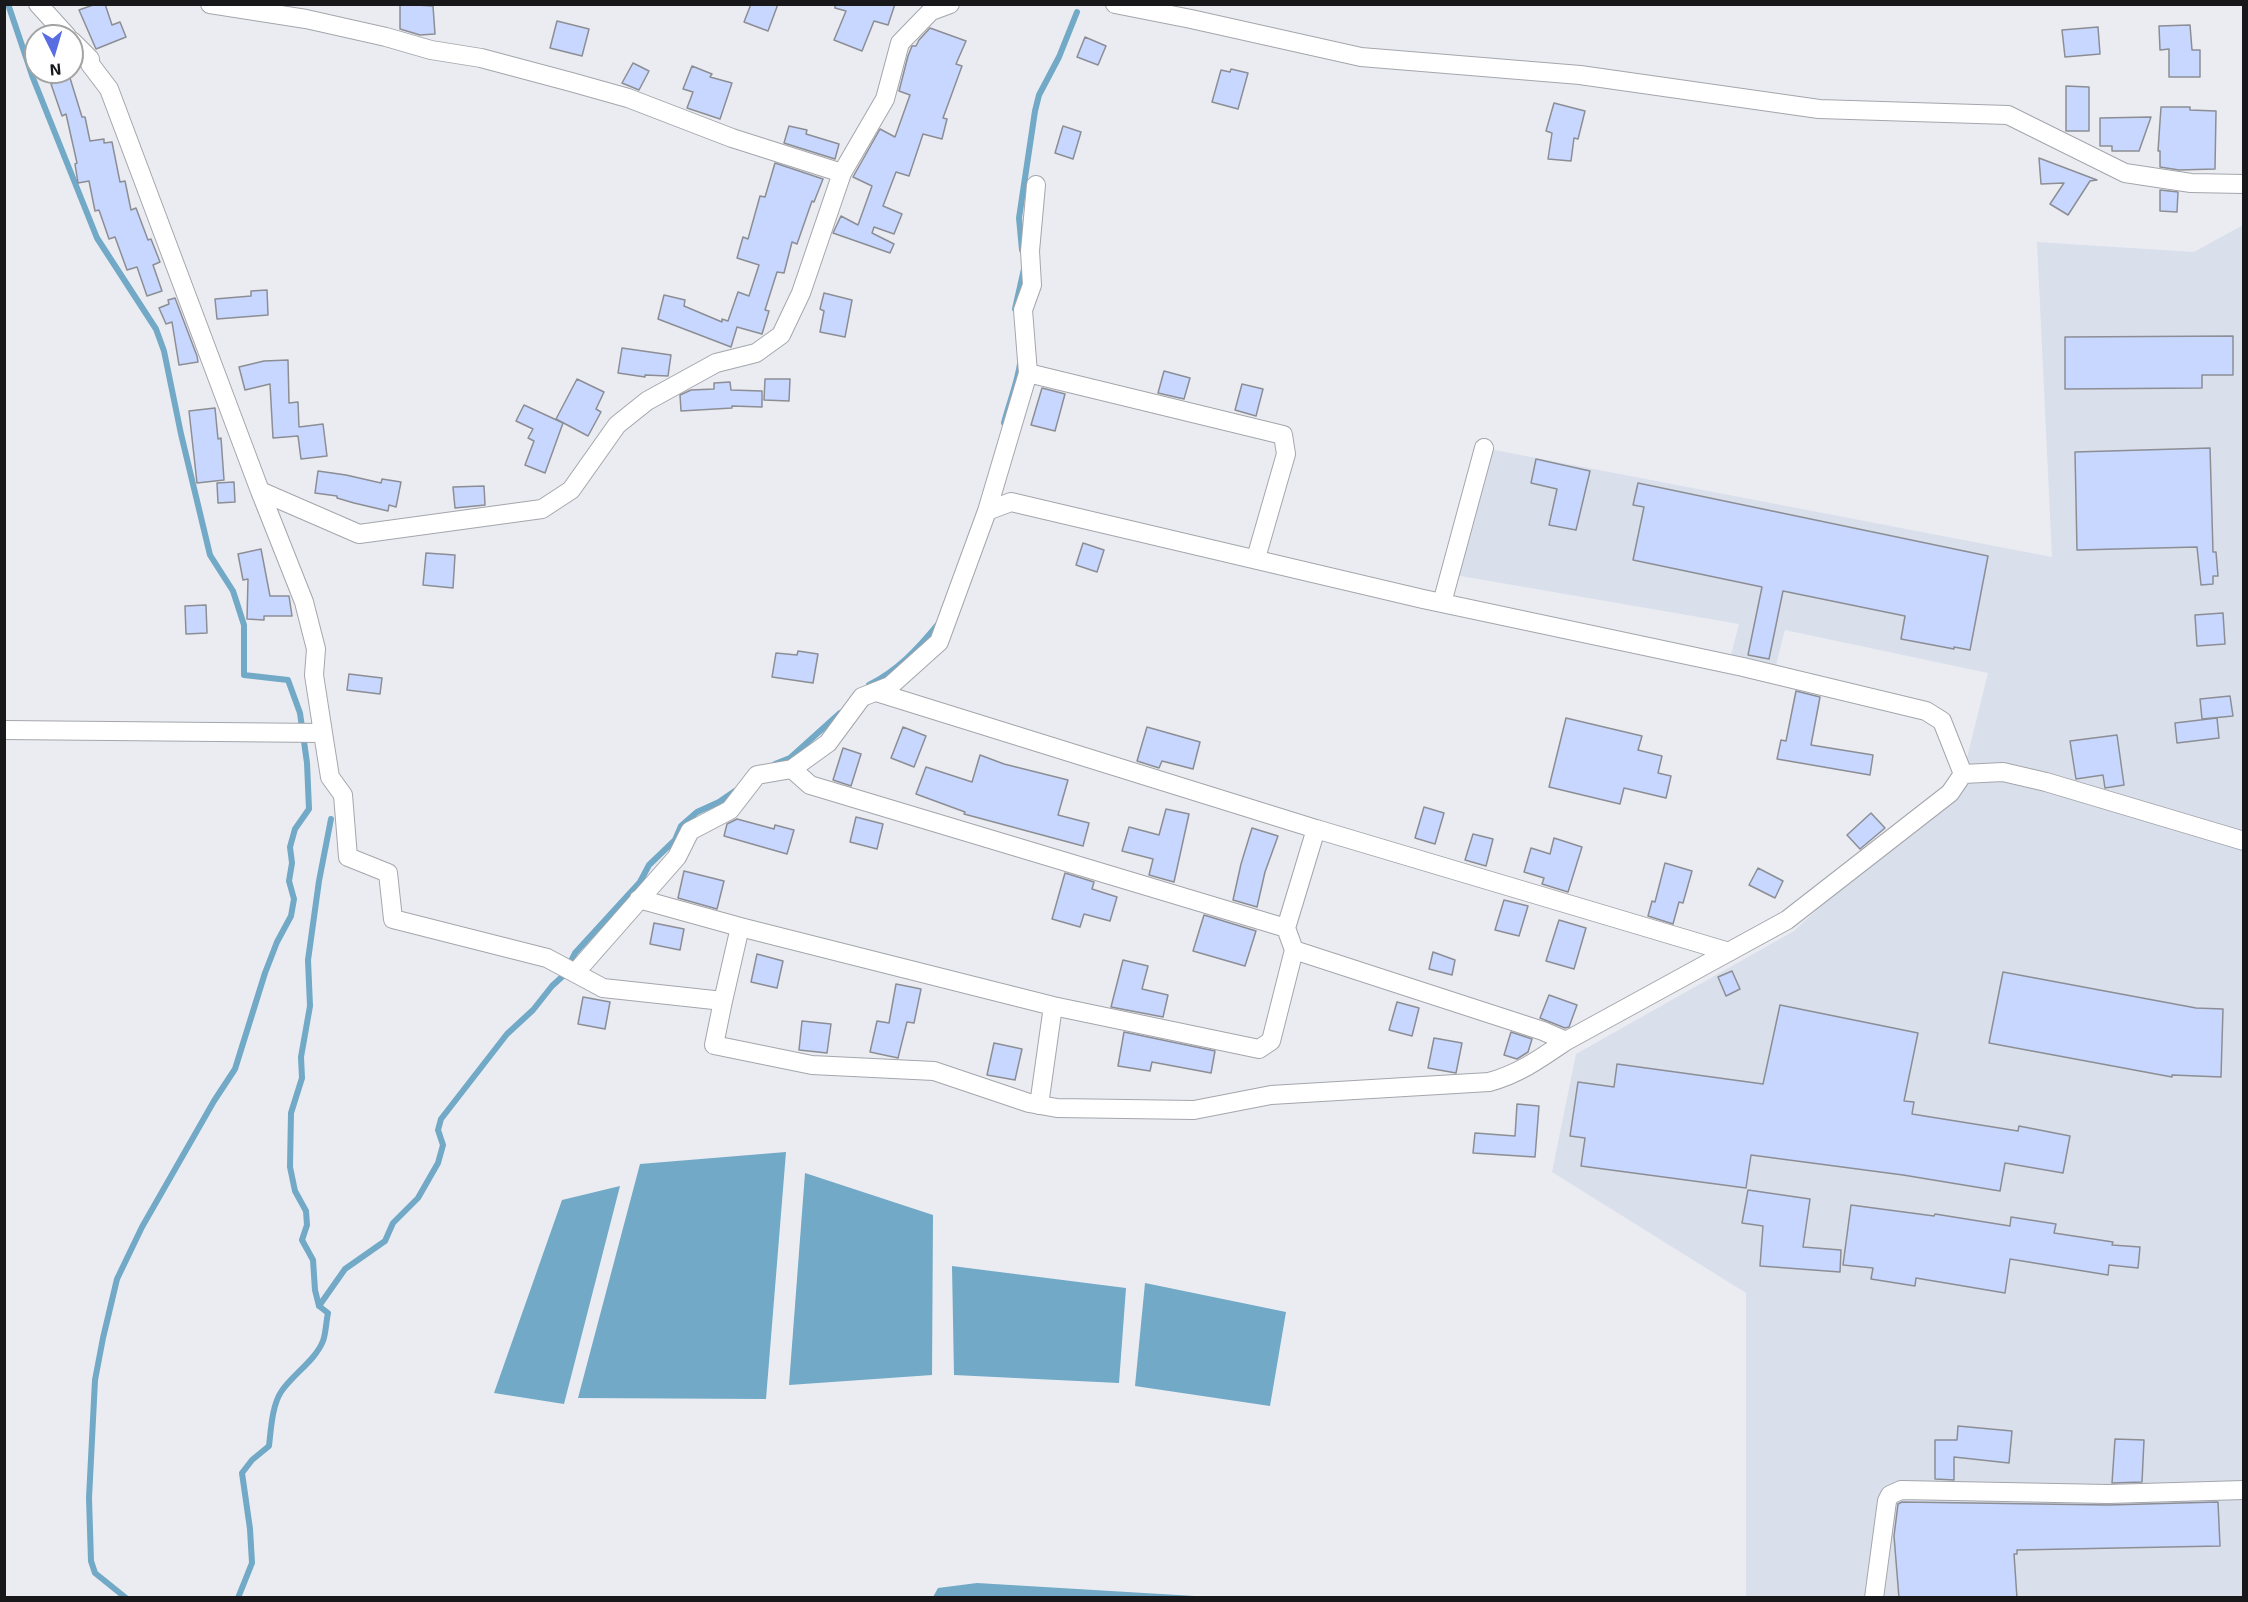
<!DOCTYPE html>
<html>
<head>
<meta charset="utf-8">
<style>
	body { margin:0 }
	#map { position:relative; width:2248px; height:1602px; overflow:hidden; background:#eaecf2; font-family:"Exo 2",sans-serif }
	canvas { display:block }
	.frame { position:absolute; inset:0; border:6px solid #18181b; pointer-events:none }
	.north { position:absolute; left:24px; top:24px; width:60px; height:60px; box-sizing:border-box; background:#fff; border:2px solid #a3a3a4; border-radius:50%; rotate:175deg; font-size:16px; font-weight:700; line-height:24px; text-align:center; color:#18181b }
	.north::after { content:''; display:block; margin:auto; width:21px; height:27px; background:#596de3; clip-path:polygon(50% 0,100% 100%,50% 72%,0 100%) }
</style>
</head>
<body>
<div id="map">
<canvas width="2248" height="1602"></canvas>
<div class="frame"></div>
<div class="north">N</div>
</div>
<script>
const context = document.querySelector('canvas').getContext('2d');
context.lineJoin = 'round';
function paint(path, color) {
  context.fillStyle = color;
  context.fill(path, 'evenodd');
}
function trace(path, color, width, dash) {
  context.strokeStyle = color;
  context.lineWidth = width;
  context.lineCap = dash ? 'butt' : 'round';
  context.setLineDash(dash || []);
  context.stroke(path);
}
paint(new Path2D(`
	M2243 225V1597H1746V1293L1552 1172 1576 1054 1794 931 1963 774 1988 673 1785 630 1775 669 1730 659 1739 624 1449 574 1484 448 2052 557 2037 242 2194 252Z`), '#dadfec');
paint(new Path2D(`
	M786 1152 766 1399 578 1398 640 1164Z
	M805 1173 933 1215 932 1375 789 1385Z
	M620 1186 564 1404 494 1393 562 1200Z
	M952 1266 1126 1288 1119 1383 954 1375Z
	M1145 1283 1286 1312 1270 1406 1135 1386Z
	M977 1583 1211 1597H933L938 1588Z`), '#71a9c6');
trace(new Path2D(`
	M8 4 33 78 97 238 156 329 164 351 181 434 210 555 233 591 244 625V675L288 680 300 713 307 763 309 809 295 829 290 847 292 863 289 881 294 899 291 916 277 942 265 973 235 1069 214 1101 142 1227 117 1279 103 1338 95 1380 89 1498 91 1561 95 1573 126 1598
	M1022 250 1019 218 1035 111 1039 95 1059 57 1077 12
	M1015 309 1024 269
	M1004 423C1009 403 1017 384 1020 364
	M869 685C898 670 918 649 939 623
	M775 764 790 758 840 713
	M319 1306 315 1290 313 1260 302 1240 307 1225 306 1211 295 1191 290 1167 291 1113 302 1078 301 1057 310 1006 308 960 319 881 331 819
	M238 1598 252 1563 250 1529 242 1473 252 1460 269 1446C271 1429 272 1406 281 1392 293 1374 315 1361 323 1341 326 1333 326 1322 328 1313L319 1306 345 1269 385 1241 393 1223 418 1198 438 1163 443 1145 438 1130 441 1119 507 1034 533 1010 552 986 564 975 575 953 640 882 649 865 675 840 681 826 697 812 719 802 735 791`), '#71a9c6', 6);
const building = new Path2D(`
	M96 4H105L112 25 120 22 126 37 96 49 79 10Z
	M400 4 433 6 435 34 420 35 400 29Z
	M751 4H778L768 31 744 22Z
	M835 4H895L888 25 874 21 862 51 834 40 846 11 835 8Z
	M557 21 589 29 582 56 550 48Z
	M2190 25 2192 50H2200V77H2169V49L2160 50 2159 26Z
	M2098 27 2100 54 2065 57 2062 30Z
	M930 28 966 41 956 64 962 66 943 118 947 119 942 139 923 134 909 176 896 172 883 206 902 214 894 234 874 227 872 233 894 244 890 253 833 233 841 216 858 225 872 186 853 177 880 129 895 137 910 95 899 91 908 56 912 46H916L919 40Z
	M1085 37 1106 46 1098 65 1077 57Z
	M633 63 649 71 639 90 622 83Z
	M692 66 712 74 710 77 732 83 720 119 687 108 693 92 683 89Z
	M1231 69 1248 73 1238 109 1212 102 1221 70 1230 72Z
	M70 78 82 117H85L90 141 104 139V143L112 142 120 182 125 181 131 210 136 208 148 240 151 239 160 262 153 265 162 291 147 296 137 267 127 270 115 237 109 239 99 210 95 211 89 181 78 183 75 164 77 163 66 114 62 116 51 84Z
	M2066 86 2089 87V131H2066Z
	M1554 103 1585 111 1578 139 1574 138 1571 161 1548 159 1552 133 1546 131Z
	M2161 107H2190V110L2216 111 2215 169 2179 170 2160 167V151H2158Z
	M2151 117 2139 151H2112V146H2100V118Z
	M789 126 807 130 806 134 839 144 835 159 784 143Z
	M1063 126 1081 132 1073 159 1055 153Z
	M2039 158 2097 180 2090 181 2068 215 2050 204 2064 183 2041 184Z
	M775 163 823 179 814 202 812 201 797 244 792 242 784 273 777 272 765 310 769 311 762 334 737 327 731 347 658 319 664 295 685 300 684 306 722 322V319L728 321 738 292 749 296 759 265 737 258 743 237 748 239 760 196 765 197Z
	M2160 190 2178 192 2177 212 2160 211Z
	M267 290 268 315 217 319 215 299 251 296V291Z
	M824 293 852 300 845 337 820 332 824 311 820 309Z
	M175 298 197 356 198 362 179 365 172 322 166 324 159 308 169 304 168 300Z
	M2233 336V375H2202V388L2065 389V337Z
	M622 348 671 355 668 376 645 375V377L618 373Z
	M288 360 289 403 298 402 299 427 323 424 327 456 301 459 298 436 273 438 270 384 245 390 239 367 264 361Z
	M1164 371 1190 378 1184 399 1158 393Z
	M577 379 604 392 596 409 601 412 588 436 556 419Z
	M765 379H790L789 401 764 400Z
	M730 382 731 390 762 391V407L732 406V408L681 411 680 395 691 390 714 389V383Z
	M1242 384 1263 389 1256 416 1235 410Z
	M1042 388 1065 394 1055 431 1031 425Z
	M524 405 563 423 545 473 525 465 534 441 528 438 533 429 516 421Z
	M215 408 218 439 221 438 224 480 197 483 189 411Z
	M2210 448 2213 552H2216L2218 576H2213V584L2201 585 2197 547 2077 550 2075 452Z
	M1536 459 1590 471 1576 530 1549 525 1557 489 1531 483Z
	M318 471 346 475 381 483 382 479 401 482 396 507 389 505 388 511 354 503 337 498V496L315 493Z
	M234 482 235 502 218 503 217 483Z
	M1638 483 1988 556 1970 650 1954 647V649L1901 639 1905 616 1783 591 1769 659 1748 655 1762 587 1633 560 1644 507 1633 505Z
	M484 486 485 505 455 508 453 487Z
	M1083 543 1104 550 1097 572 1076 565Z
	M261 549 270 596H289L292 616H264V620L247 619 248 579 243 580 238 554Z
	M426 553 455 555 453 588 423 585Z
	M206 605 207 633 186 634 185 606Z
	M2223 613 2225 644 2197 646 2195 615Z
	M798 651 818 654 813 683 772 677 776 653 797 655Z
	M349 674 382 678 380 694 347 690Z
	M1796 691 1820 697 1811 745 1873 755 1870 775 1777 759 1781 740 1786 741Z
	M2230 696 2233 716 2202 719 2200 699Z
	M1566 718 1642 736 1638 750 1662 756 1658 773 1671 776 1666 798 1624 788 1620 804 1549 787Z
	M2217 718 2219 738 2177 743 2175 723Z
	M903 727 926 736 914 767 891 758Z
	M1147 727 1200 742 1193 769 1162 761 1159 768 1137 761Z
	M2117 735 2124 785 2105 788 2103 775 2076 779 2070 741Z
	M843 748 861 754 851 786 833 780Z
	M980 755 1004 764 1068 780 1058 815 1089 823 1083 846 964 814 965 812 916 794 926 767 972 782Z
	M1424 807 1444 813 1435 844 1415 838Z
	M1166 809 1189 814 1174 882 1149 875 1153 859 1122 851 1129 827 1159 835Z
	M1871 813 1885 828 1860 849 1847 835Z
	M856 817 883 824 877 849 850 842Z
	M737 819 774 829 775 825 794 830 787 854 724 836 727 824Z
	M1252 828 1278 836 1265 872 1257 907 1233 900 1241 864Z
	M1473 834 1493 839 1486 866 1465 860Z
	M1554 838 1582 847 1568 892 1542 884 1544 878 1524 872 1531 848 1550 854Z
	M1665 863 1692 871 1683 903 1679 902 1673 924 1648 916 1652 901 1655 902Z
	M1758 868 1783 881 1775 898 1749 885Z
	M684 871 724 881 717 909 678 898Z
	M1065 873 1094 882 1092 889 1117 897 1110 921 1084 914 1080 927 1052 919Z
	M1504 900 1528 906 1519 936 1495 930Z
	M1204 915 1256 931 1245 966 1193 951Z
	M1559 920 1586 928 1574 969 1546 961Z
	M654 923 684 929 680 950 650 944Z
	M1433 952 1455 960 1452 975 1429 969Z
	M757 954 783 961 777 988 751 982Z
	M1123 960 1148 966 1142 989 1168 995 1163 1017 1111 1007Z
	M1732 971 1740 989 1726 996 1718 977Z
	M2003 972 2196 1008 2223 1009 2221 1077 2172 1075V1077L1989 1043Z
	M896 984 921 989 914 1023 907 1022 898 1058 870 1052 877 1021 889 1023Z
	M1549 995 1577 1005 1569 1027 1565 1028 1540 1018Z
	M583 997 610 1002 605 1029 578 1024Z
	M1397 1002 1419 1008 1412 1036 1389 1030Z
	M1780 1005 1918 1033 1904 1101 1914 1102 1912 1114 2018 1131 2019 1126 2070 1136 2063 1173 2005 1163 2000 1191 1903 1175 1751 1155 1746 1188 1581 1166 1585 1138 1570 1136 1578 1082 1614 1087 1617 1064 1763 1084Z
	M802 1021 831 1024 827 1053 799 1050Z
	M1124 1032 1215 1051 1211 1073 1152 1062 1150 1071 1118 1066Z
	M1511 1032 1532 1039 1528 1052 1517 1059 1504 1055Z
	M1434 1038 1462 1043 1456 1073 1428 1068Z
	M994 1043 1022 1049 1015 1080 987 1075Z
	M1517 1104 1539 1106 1535 1157 1473 1153 1475 1133 1515 1136Z
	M1748 1190 1810 1199 1803 1247 1841 1250 1840 1272 1760 1266 1763 1226 1742 1223Z
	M1851 1205 1934 1216 1935 1214 2010 1226 2011 1217 2056 1224 2054 1233 2113 1242 2112 1245 2140 1247 2138 1268 2109 1265 2108 1275 2010 1259 2005 1293 1916 1278 1915 1286 1871 1279 1873 1268 1843 1265Z
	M1958 1426 2012 1431 2009 1463 1954 1457V1480L1935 1479V1440H1957Z
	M2115 1439 2144 1440 2142 1482 2112 1483Z
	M1902 1502 2108 1505 2218 1502 2220 1546 2017 1550V1554H2014L2017 1598H1899L1894 1536 1898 1504Z`);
paint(building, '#c7d7ff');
trace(building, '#8c8e94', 1.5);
const street = new Path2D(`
	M38 4 67 36
	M210 4 306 19 386 37 431 50 481 58 571 82 628 98 732 138 842 173
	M1115 4 1191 19 1361 57 1580 75 1819 109 2008 115 2125 173 2191 183 2244 184
	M72 41 90 59V64L109 89 260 491 359 534 542 509 571 490 617 425 647 401 716 363 756 353 781 335 801 293 842 173 885 99 900 43 931 11 950 4
	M1028 373 1023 310 1032 285 1030 251 1036 185
	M260 491 304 602 316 649 314 675 323 733 330 777 343 795 348 857 388 873 393 919 547 958 603 988 723 1001 714 1045 812 1065 934 1071 1029 1103 1057 1108 1194 1110 1271 1095 1489 1082C1519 1074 1541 1058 1566 1041L1787 920 1950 793 1963 774 2003 772 2046 782 2244 841
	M987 511 1028 373 1283 435 1286 454 1256 558
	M1442 603 1484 448
	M876 692 1316 829 1286 928
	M4 730 323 733
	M792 769 810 785 1286 928 1294 950 1543 1031 1566 1041
	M1316 829 1729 952
	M639 899 740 927
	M575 973 677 857 690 831 730 810 757 775 792 769 828 743 862 697 890 686 939 642 987 511 1011 502 1423 599 1743 667 1926 711 1942 721 1963 774
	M723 1001 740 927 1053 1006
	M1039 1105 1053 1006 1259 1049 1271 1041 1294 950
	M1874 1598 1887 1501 1890 1495 1901 1490 2108 1494 2244 1490`);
trace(street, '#a4a6ac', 20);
trace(street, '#fff', 18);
</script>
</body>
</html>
